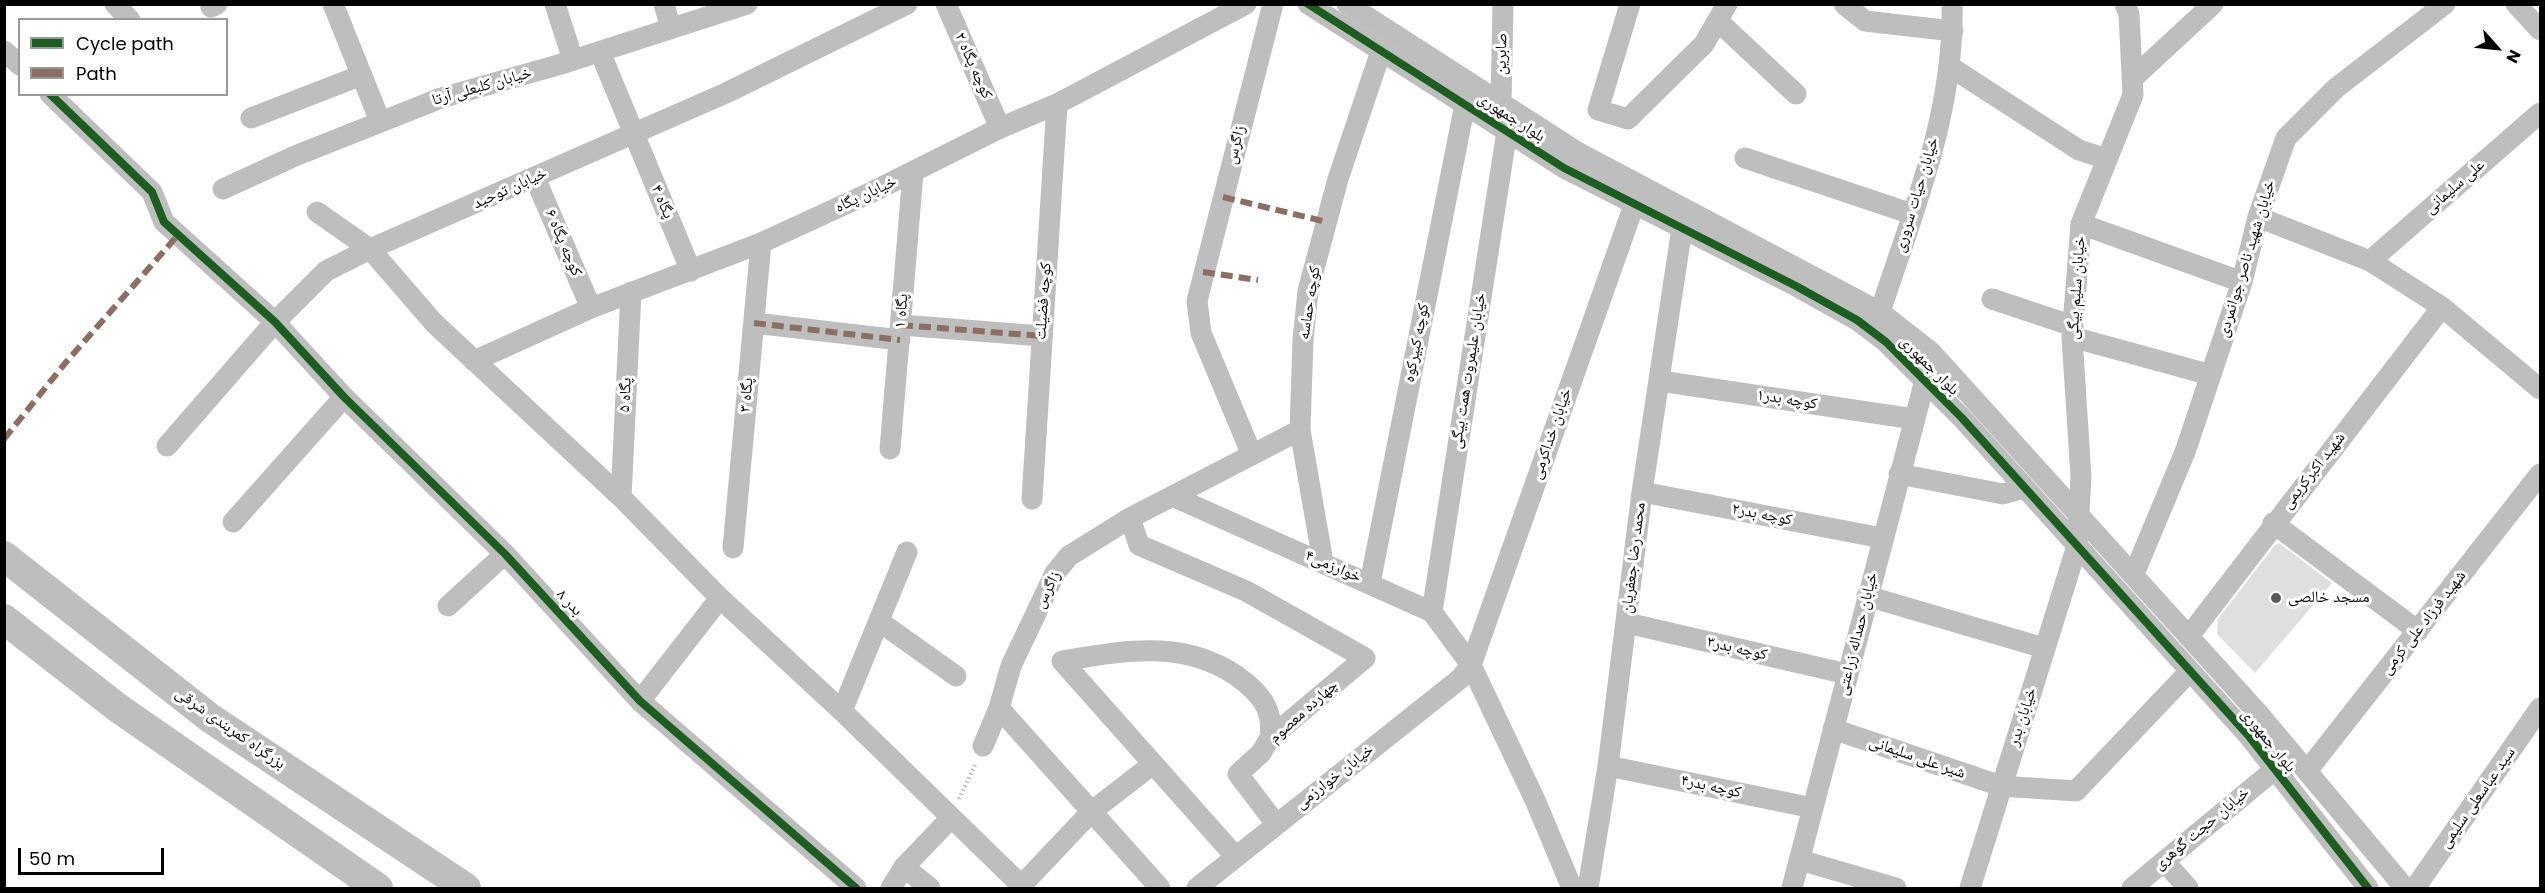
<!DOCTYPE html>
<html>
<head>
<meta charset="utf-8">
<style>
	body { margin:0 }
	#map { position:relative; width:2545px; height:893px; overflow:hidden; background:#fff; font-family:Poppins,sans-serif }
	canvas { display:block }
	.frame { position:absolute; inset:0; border:6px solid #000; pointer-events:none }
	.legend { position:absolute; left:18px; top:18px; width:210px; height:78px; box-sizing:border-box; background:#fff; border:2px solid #999; margin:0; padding:8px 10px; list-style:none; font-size:18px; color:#000 }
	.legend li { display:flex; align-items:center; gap:12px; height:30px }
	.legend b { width:30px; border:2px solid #999 }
	.north { position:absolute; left:2467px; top:18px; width:60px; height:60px; -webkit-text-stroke:4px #fff; paint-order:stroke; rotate:117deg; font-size:16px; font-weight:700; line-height:24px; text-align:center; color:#000 }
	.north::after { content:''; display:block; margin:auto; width:21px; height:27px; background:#000; clip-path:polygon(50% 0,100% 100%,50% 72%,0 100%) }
	.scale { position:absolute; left:18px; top:848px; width:146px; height:27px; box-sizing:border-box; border:3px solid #000; border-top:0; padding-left:8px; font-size:18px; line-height:21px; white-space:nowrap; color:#000; -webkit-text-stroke:4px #fff; paint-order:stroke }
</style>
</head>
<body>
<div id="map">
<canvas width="2545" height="893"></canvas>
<div class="frame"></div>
<ul class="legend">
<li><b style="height:8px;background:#1b5e20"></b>Cycle path</li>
<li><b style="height:8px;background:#8d6e63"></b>Path</li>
</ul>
<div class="north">N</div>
<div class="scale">50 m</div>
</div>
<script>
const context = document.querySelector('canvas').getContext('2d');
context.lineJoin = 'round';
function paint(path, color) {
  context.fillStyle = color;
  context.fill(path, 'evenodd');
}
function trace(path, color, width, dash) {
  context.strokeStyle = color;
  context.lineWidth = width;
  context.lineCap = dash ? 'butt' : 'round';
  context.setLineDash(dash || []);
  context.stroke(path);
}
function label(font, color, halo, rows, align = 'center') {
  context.font = font + ' Poppins,"Noto Naskh Arabic",sans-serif';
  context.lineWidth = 6;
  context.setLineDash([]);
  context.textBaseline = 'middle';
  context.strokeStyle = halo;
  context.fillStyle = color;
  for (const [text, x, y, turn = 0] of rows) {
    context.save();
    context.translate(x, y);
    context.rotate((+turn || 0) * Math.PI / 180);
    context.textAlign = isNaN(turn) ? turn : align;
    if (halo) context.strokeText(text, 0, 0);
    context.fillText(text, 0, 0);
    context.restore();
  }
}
paint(new Path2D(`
	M2279 543 2332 583 2255 673 2217 634 2218 619 2275 545Z`), '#dfdfdf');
trace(new Path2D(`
	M959 799 976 763`), '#b9b9b9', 4, [1.5, 3]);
trace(new Path2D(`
	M115 4 130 20
	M333 4 380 121
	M555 4 573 60
	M664 4 671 29
	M946 4 1000 128
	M1308 4 1564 168 1796 286 1857 320 1886 342 1962 418 2248 735 2368 888
	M1347 4 1579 153 1880 312 1931 352 2258 713 2405 888
	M1630 4 1598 110 1628 119 1704 44 1727 4
	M1844 4 1865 21 1953 31
	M2516 4 2540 30
	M211 7 217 4
	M1719 22 1796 94
	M4 51 20 65
	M600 52 691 271
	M1949 66 2079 150 2107 159
	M2132 79 2213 4
	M50 94 152 192 164 222 275 322 344 397 505 554 640 701 856 888
	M1501 104 1503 4
	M251 118 362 75
	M1745 158 1912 214
	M535 178 591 308
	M223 189 295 156 441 98 558 65 747 4
	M317 212 370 249 434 323 621 497 720 598 842 711 1024 888
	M2258 217 2370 261 2442 307 2540 389
	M2081 224 2242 282
	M2370 261 2540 113
	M1992 299 2073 326
	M1880 312C1913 212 1955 111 1952 4
	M754 323 900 340
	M901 325 1042 336
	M2072 337 2211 375
	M474 361 591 308 761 243 874 191 1000 128 1057 104 1246 4
	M1660 381 1914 419
	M167 446 275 322 326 271 370 249 726 93 907 4
	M890 449 913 173
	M1252 455 1201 333 1197 301 1273 4
	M1899 474 2003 494 2024 488
	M1642 492 1882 538
	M1172 496 1432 612 1471 665 1535 800 1572 888
	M621 497 631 292
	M1032 499 1057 104
	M1130 518 1139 545 1246 591 1365 658 1270 738 1261 753 1238 774 1276 824
	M233 522 344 397
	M2273 523 2418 631
	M733 548 761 243
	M1323 562 1300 430 1303 340 1308 291 1338 179 1381 51
	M2134 574 2185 452 2242 282 2258 217 2286 138 2336 88 2445 4
	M1370 583 1465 104
	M1867 596 2044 648
	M448 606 505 554
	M1432 612 1507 131
	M880 622 956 676
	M1627 623 1847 674
	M2189 636 2442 307
	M1062 661 1235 856
	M1062 661C1127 650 1191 638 1246 683 1265 699 1273 713 1270 738
	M640 701 720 598
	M999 708 1160 888
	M842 711 907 552
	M1833 729 2001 786 2076 791 2190 671
	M983 746 999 708 1011 666 1055 573 1069 556 1130 518 1300 430
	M1608 766 1813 808
	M2307 771 2540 474
	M1800 860 1896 888
	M2164 861 2188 888
	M904 867 930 888
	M1021 886 1091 812 1153 764
	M891 888 904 867 950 819
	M1197 888 1461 678 1471 665 1639 191
	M1588 888 1608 766 1642 492 1682 228
	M1792 888 1925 380
	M1970 888 2077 546 2081 477 2072 337 2081 224 2133 95 2129 14 2125 4
	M2132 888 2274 770
	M2415 888 2540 708`), '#bebebe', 21);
trace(new Path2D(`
	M4 556 210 718 466 888
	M4 619 118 708 378 888`), '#bebebe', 30);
trace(new Path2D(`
	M1223 197 1327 222
	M1203 272 1258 280
	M754 323 900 340
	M901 325 1042 336
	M4 439 67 361 178 235`), '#8d6e63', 6, [12, 6]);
trace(new Path2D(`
	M1308 4 1564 168 1796 286 1857 320 1886 342 1962 418 2248 735 2368 888
	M50 94 152 192 164 222 275 322 344 397 505 554 640 701 856 888`), '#1b5e20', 8);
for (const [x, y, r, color] of [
	[2276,598,6,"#595959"]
]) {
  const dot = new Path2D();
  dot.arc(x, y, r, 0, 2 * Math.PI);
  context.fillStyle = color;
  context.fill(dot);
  trace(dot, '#fff', 2);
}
label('16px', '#000', '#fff', [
	["صابرین",1502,54,-89],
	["کوچه پگاه ۲",973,66,66],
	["خیابان کلبعلی آرتا",482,87,-16],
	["بلوار جمهوری",1511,118,33],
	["زاگرس",1236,145,-76],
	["علی سلیمانی",2455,187,-41],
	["خیابان توحید",510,189,-24],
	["خیابان پگاه",866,195,-25],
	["خیابان حیات سروری",1917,195,-73],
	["پگاه ۴",662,202,67],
	["کوچه پگاه ۶",563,243,67],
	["خیابان شهید ناصر جوانمردی",2247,259,-73],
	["خیابان سلیم بیگی",2077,288,-86],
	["کوچه فضیلت",1044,301,-86],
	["کوچه حماسه",1310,303,-81],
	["پگاه ۱",902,311,-85],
	["کوچه کبیرکوه",1417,343,-79],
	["بلوار جمهوری",1929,366,45],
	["خیابان علیمروت همت بیگی",1469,371,-81],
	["پگاه ۵",626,395,-87],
	["پگاه ۳",747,395,-85],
	["کوچه بدر۱",1787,400,9],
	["خیابان خداکرمی",1552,434,-71],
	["شهید اکبرکریمی",2314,471,-52],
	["کوچه بدر۲",1762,515,11],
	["محمد رضا جعفریان",1634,558,-83],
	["خوارزمی۴",1333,567,23],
	["زاگرس",1048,590,-63],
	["بدر ۸",569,603,47],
	["شهید فرزاد علی کرمی",2424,623,-52],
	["خیابان حمداله زراعتی",1858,634,-76],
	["کوچه بدر۳",1737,649,13],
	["چهارده معصوم",1304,712,-42],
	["خیابان بدر",2023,717,-72],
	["بزرگراه کمربندی شرقی",230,729,35],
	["بلوار جمهوری",2268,741,51],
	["شیر علی سلیمانی",1917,758,19],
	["خیابان خوارزمی",1335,777,-38],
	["کوچه بدر۴",1711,787,12],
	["سید عباسعلی سلیمی",2478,798,-55],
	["خیابان حجت گوهری",2202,829,-40]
]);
label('16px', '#000', '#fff', [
	["مسجد خالصی",2288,598]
], 'left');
</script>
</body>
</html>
